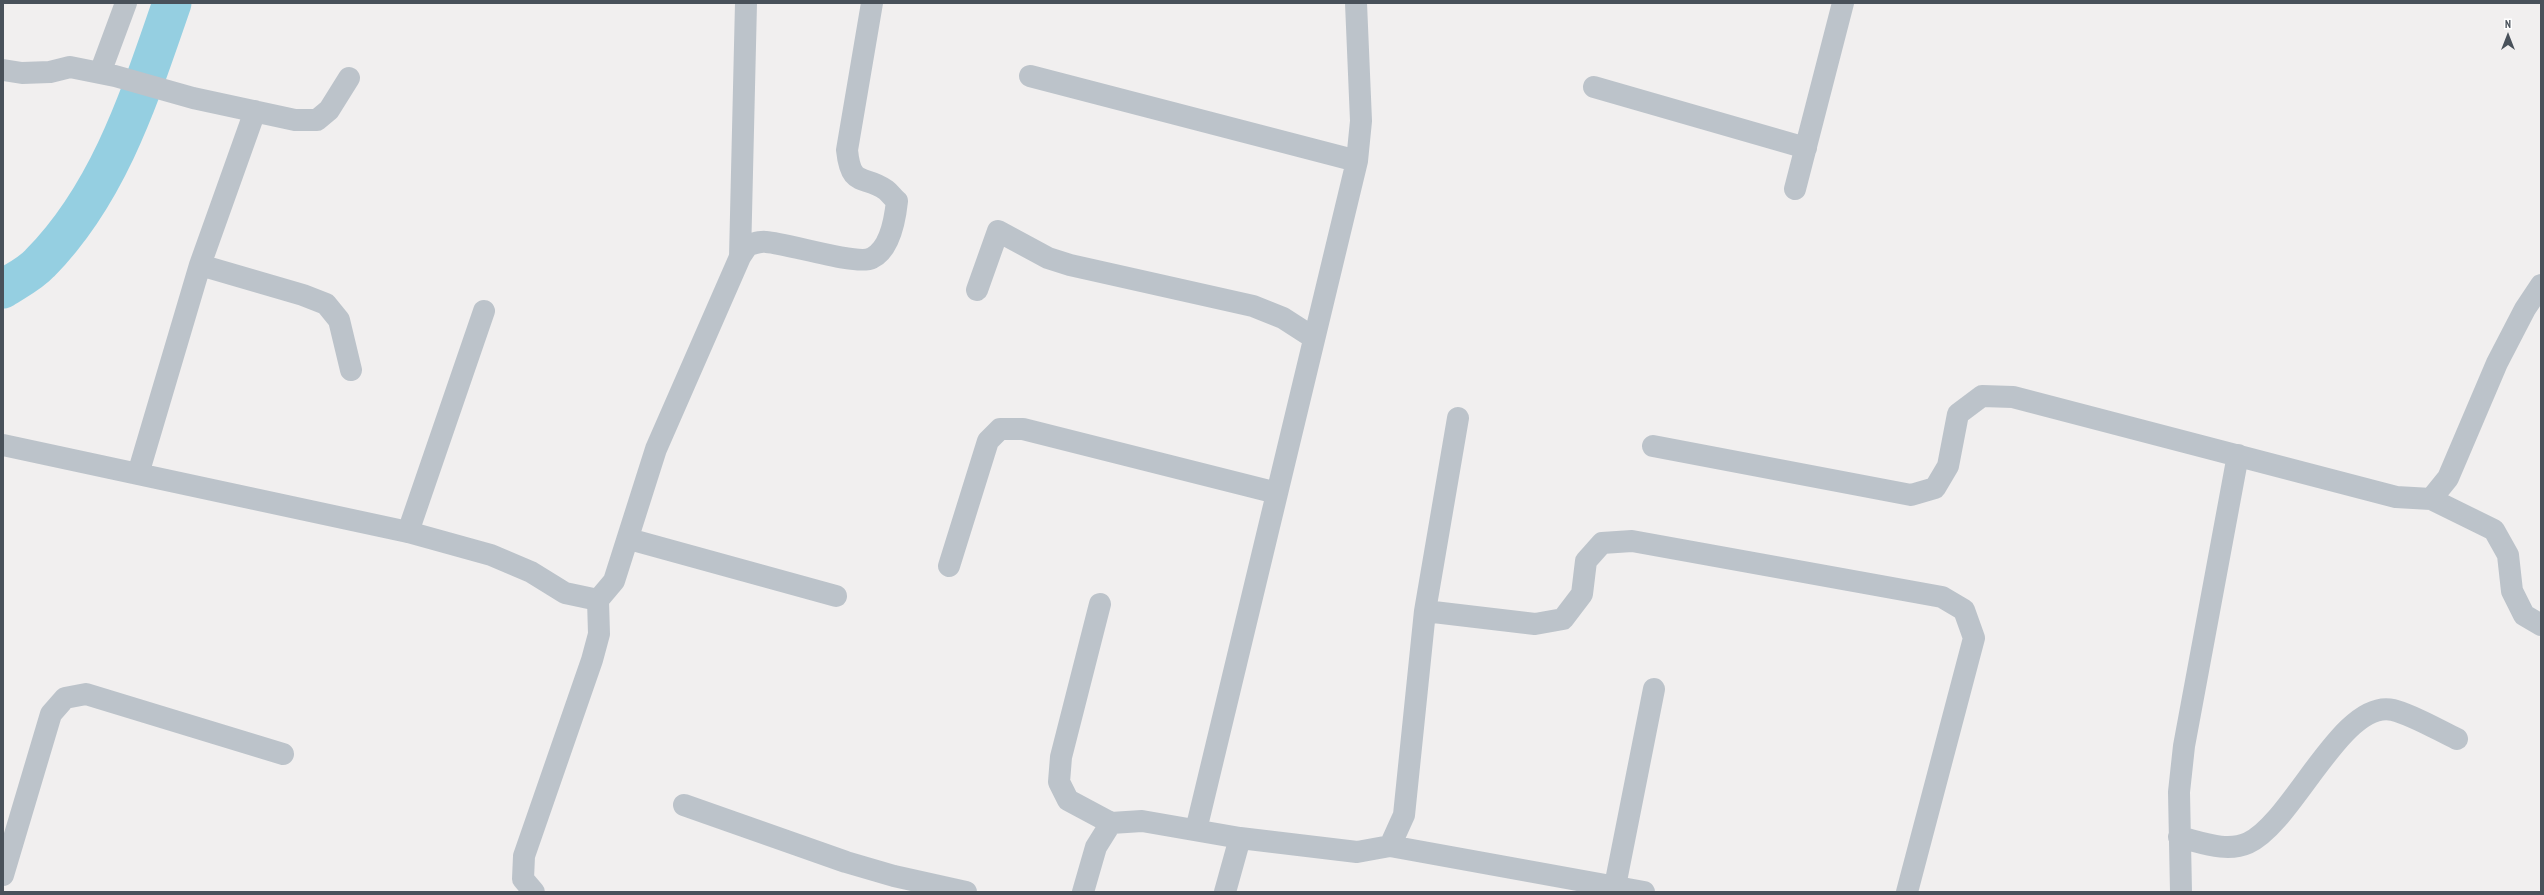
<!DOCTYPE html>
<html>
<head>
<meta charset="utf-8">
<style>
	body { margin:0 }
	#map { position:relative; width:2544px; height:895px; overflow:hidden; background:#f1efef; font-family:"PT Sans Narrow",sans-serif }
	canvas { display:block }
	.frame { position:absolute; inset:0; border:4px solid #49515a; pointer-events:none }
	.north { position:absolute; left:2488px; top:16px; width:40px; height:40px; -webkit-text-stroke:3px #fff; paint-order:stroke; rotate:0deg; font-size:11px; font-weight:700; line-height:16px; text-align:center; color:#49515a }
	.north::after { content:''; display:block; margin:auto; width:14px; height:18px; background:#49515a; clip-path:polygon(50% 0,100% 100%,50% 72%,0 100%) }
</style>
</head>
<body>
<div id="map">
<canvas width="2544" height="895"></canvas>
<div class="frame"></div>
<div class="north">N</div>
</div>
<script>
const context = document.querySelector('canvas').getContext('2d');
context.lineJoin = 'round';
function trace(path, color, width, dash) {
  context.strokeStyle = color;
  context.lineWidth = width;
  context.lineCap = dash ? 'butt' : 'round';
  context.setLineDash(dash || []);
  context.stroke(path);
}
trace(new Path2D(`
	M3 289C15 281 30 274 40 263 110 192 140 95 172 3`), '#95cfe1', 39);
trace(new Path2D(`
	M3 70 22 73 50 72 70 67 115 76 193 98 295 120H317L329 110 349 78
	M100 73 126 3
	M1030 76 1357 161
	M1594 87 1806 148
	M1795 189 1843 3
	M740 257 746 3
	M200 265 303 295 326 304 339 320 351 370
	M977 290 998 231 1048 258 1070 265 1253 306 1283 318 1314 338
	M3 445 408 532 491 555 531 572 565 593 598 600 614 581 656 449 740 257 748 245C753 244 760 241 766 242 787 243 857 266 872 258 890 249 895 220 897 201 893 198 890 193 886 190 864 174 851 189 847 150L872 3
	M1653 446 1911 495 1935 488 1948 466 1958 414 1982 396 2013 397 2396 497 2431 499 2448 478 2497 363 2525 309 2541 285
	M138 474 200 265 255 111
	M2431 499 2494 530 2508 555 2512 591 2524 615 2541 625
	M408 532 484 311
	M629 539 836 596
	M949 566 988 441 1000 429H1023L1277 493
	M1100 604 1061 757 1059 782 1068 800 1111 823
	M1425 611 1535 624 1563 619 1582 594 1586 561 1602 543 1632 541 1942 597 1964 610 1974 638 1907 892
	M684 805 846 862 894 876 966 892
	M1196 830 1357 161 1361 121 1356 3
	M2179 837C2201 842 2226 853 2248 843 2293 823 2342 698 2393 710 2413 715 2438 730 2457 739
	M1390 846 1644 892
	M3 875 51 714 65 698 86 694 283 754
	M1615 886 1654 689
	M534 892 523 879 524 856 592 660 599 634 598 600
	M1083 892 1096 847 1111 823 1142 821 1240 838 1357 852 1390 846 1404 815 1425 611 1458 418
	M1225 892 1240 838
	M2181 892 2179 792 2184 746 2238 455`), '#bcc3ca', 22);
</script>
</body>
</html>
